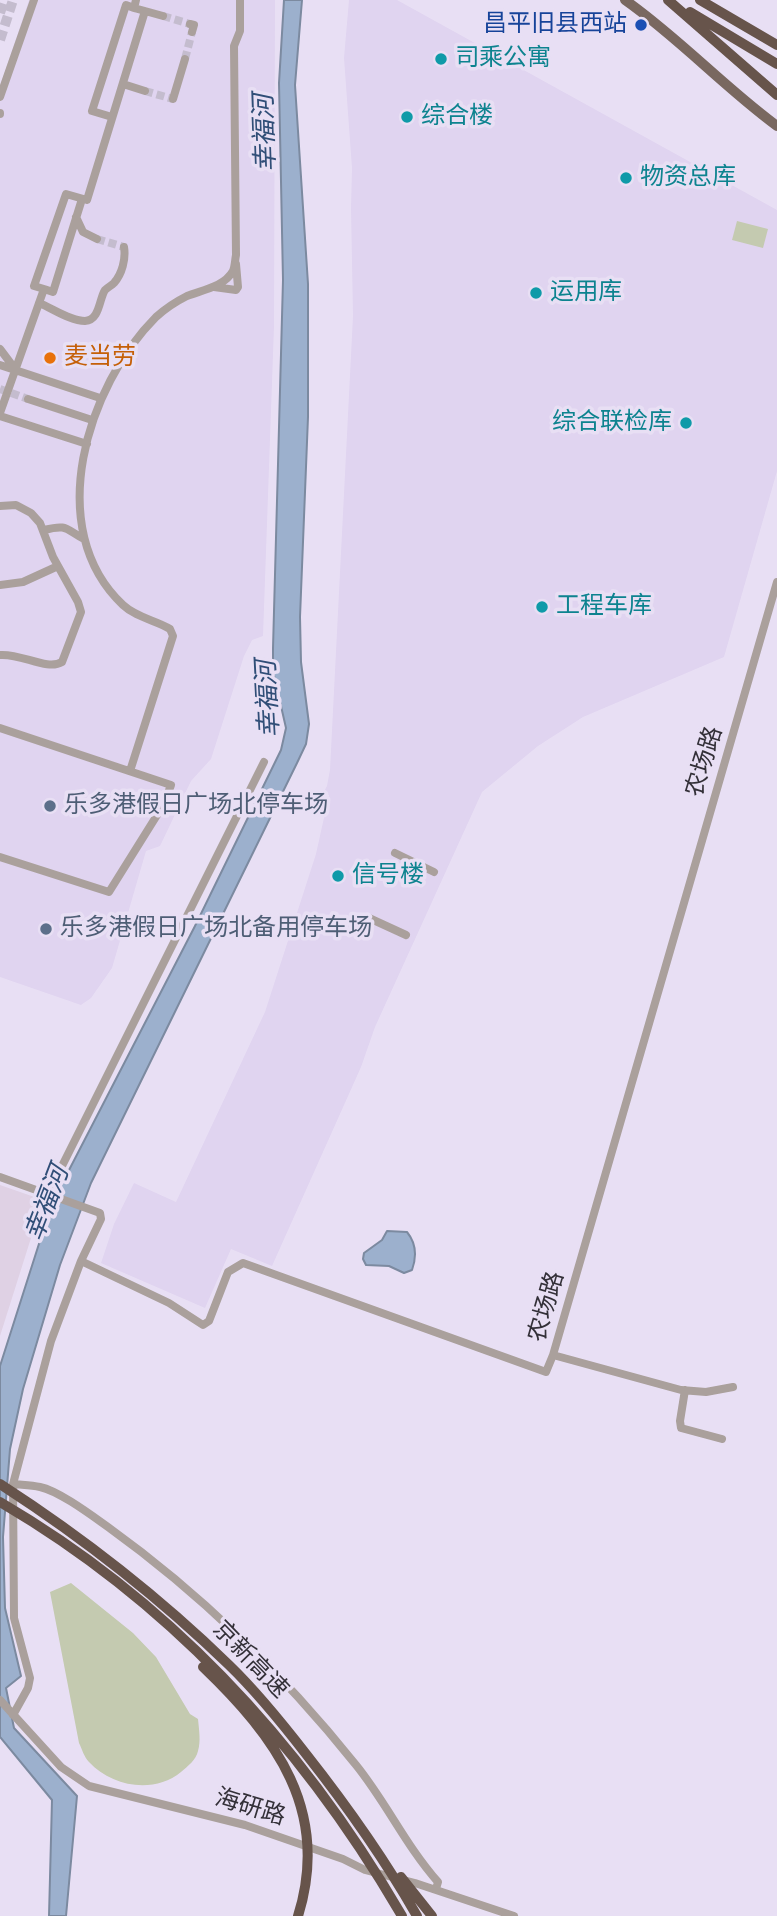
<!DOCTYPE html>
<html>
<head>
<meta charset="utf-8">
<style>
	body { margin:0 }
	canvas { display:block; background:#e8dff4 }
</style>
</head>
<body>
<canvas width="777" height="1916"></canvas>
<script>
const context = document.querySelector('canvas').getContext('2d');
context.lineJoin = 'round';
function paint(path, color) {
  context.fillStyle = color;
  context.fill(path, 'evenodd');
}
function trace(path, color, width, dash) {
  context.strokeStyle = color;
  context.lineWidth = width;
  context.lineCap = dash ? 'butt' : 'round';
  context.setLineDash(dash || []);
  context.stroke(path);
}
function label(font, color, halo, rows, align = 'center') {
  context.font = font + ' Signika,"Noto Sans SC",sans-serif';
  context.lineWidth = 7;
  context.setLineDash([]);
  context.textBaseline = 'middle';
  context.strokeStyle = halo;
  context.fillStyle = color;
  for (const [text, x, y, turn = 0] of rows) {
    context.save();
    context.translate(x, y);
    context.rotate((+turn || 0) * Math.PI / 180);
    context.textAlign = isNaN(turn) ? turn : align;
    if (halo) context.strokeText(text, 0, 0);
    context.fillText(text, 0, 0);
    context.restore();
  }
}
paint(new Path2D(`
	M29 0H275L274 326 263 636 252 640 244 656 211 759 191 781 160 846 146 851 112 968 91 998 81 1005 0 977V86Z
	M349 0H397L777 210V471L724 657 583 717 538 746 482 792 375 1027 361 1067 272 1266 231 1249 205 1308 101 1263 114 1224 134 1183 176 1202 265 1012 316 854 329 795 323 793 327 786 330 770 353 316 351 208 352 168 344 58Z`), '#e0d4f0');
paint(new Path2D(`
	M0 1185 43 1200 0 1336Z`), '#dfd1e4');
paint(new Path2D(`
	M737 221 768 229 763 248 732 240Z
	M71 1583 133 1633 156 1657 190 1714 198 1719C199 1730 201 1741 198 1751 196 1760 188 1766 181 1772 154 1794 112 1787 89 1762 84 1757 82 1749 79 1743L50 1592Z`), '#c4cab0');
const water = new Path2D(`
	M284 0H302L295 85 308 284V417L300 617 301 662 309 724 306 744 297 763 91 1183 60 1265 23 1389 10 1449 3 1537 5 1608 21 1676 6 1688 14 1728 77 1796 66 1916H49L52 1800 0 1737V1366L52 1203 195 926 281 750 286 728 273 671V648L283 280 279 83Z
	M387 1231 407 1232C416 1243 417 1256 412 1270L404 1273 389 1266 366 1265 363 1259 364 1253 382 1240Z`);
paint(water, '#9cb0cd');
trace(water, '#7c8aa0', 2);
trace(new Path2D(`
	M163 16 190 24
	M185 59 192 32
	M145 91 173 99
	M97 239 124 247
	M0 389 28 399`), '#c4bcce', 8, [8, 4]);
trace(new Path2D(`
	M0 13 4 0
	M0 40 13 0`), '#c4bcce', 10, [10, 5]);
trace(new Path2D(`
	M145 11 163 16
	M190 24 194 25 192 32
	M123 84 145 91
	M0 97 34 0
	M173 99 185 59
	M0 113V114
	M112 117 92 111 126 5 134 8
	M76 217 83 232 97 239
	M214 287 236 290 238 287 236 264
	M44 289 53 292 82 199
	M39 303C52 308 70 321 85 321 100 320 99 299 105 290 108 287 111 286 114 283 122 274 126 259 124 247
	M0 349 15 369
	M0 365 100 398
	M28 399 92 420
	M0 413 44 289 34 286 66 194 87 200 145 11 134 8 136 0
	M0 416 87 444
	M0 506 16 505 31 513 40 523 53 557 78 602 81 612 62 662C47 671 21 653 0 655
	M44 530C68 524 65 529 84 539
	M0 585 23 582 58 566
	M0 728 171 785 164 804 109 892 0 857
	M130 771 173 636 170 629C155 620 137 618 123 605 42 529 87 386 156 317 166 308 175 302 187 296 202 290 224 287 233 271 235 266 235 260 236 255L234 46 240 31V0
	M395 853 434 872
	M369 918 406 935
	M0 1177 100 1213 101 1219 81 1261 169 1303 203 1325 209 1321 228 1272 243 1263 546 1372 553 1355C626 1097 703 840 777 582
	M48 1194 264 762
	M553 1355 681 1390 706 1392 733 1387
	M685 1390 680 1421 681 1428 722 1439
	M13 1484C22 1485 31 1485 40 1487 59 1491 91 1515 108 1527 201 1594 284 1675 356 1765 386 1802 406 1846 438 1882L436 1889
	M0 1700 61 1767 89 1786 245 1825 343 1859 365 1870 415 1883 514 1916
	M13 1715 28 1688 30 1678 14 1618 13 1484 51 1341 81 1261`), '#aaa09c', 8);
trace(new Path2D(`
	M625 0C679 38 724 87 777 126`), '#796860', 10);
trace(new Path2D(`
	M668 0 777 95
	M700 0 777 45
	M690 12 777 64
	M0 1484C82 1537 159 1597 229 1665 257 1692 282 1723 306 1754 347 1806 384 1858 417 1916
	M0 1502C171 1602 303 1746 402 1916
	M203 1667C276 1737 331 1811 298 1916
	M401 1877 432 1916`), '#67544b', 10);
for (const [x, y, r, color] of [
	[641,25,7,"#1a4fb4"],
	[441,59,7,"#0f9aa8"],
	[407,117,7,"#0f9aa8"],
	[626,178,7,"#0f9aa8"],
	[536,293,7,"#0f9aa8"],
	[50,358,7,"#e8710a"],
	[686,423,7,"#0f9aa8"],
	[542,607,7,"#0f9aa8"],
	[50,806,7,"#5c6f8a"],
	[338,876,7,"#0f9aa8"],
	[46,929,7,"#5c6f8a"]
]) {
  const dot = new Path2D();
  dot.arc(x, y, r, 0, 2 * Math.PI);
  context.fillStyle = color;
  context.fill(dot);
  trace(dot, '#e8dff4', 2.5);
}
label('24px', '#164399', '#e8dff4', [
	["昌平旧县西站",627,25]
], 'right');
label('24px', '#0d838f', '#e8dff4', [
	["司乘公寓",455,59],
	["综合楼",421,117],
	["物资总库",640,178],
	["运用库",550,293],
	["综合联检库",672,423,"right"],
	["工程车库",556,607],
	["信号楼",352,876]
], 'left');
label('24px', '#c56008', '#e8dff4', [
	["麦当劳",64,358]
], 'left');
label('24px', '#333038', '#e8dff4', [
	["农场路",705,762,-73],
	["农场路",547,1307,-74],
	["京新高速",250,1660,46],
	["海研路",250,1808,17]
]);
label('24px', '#4e5e75', '#e8dff4', [
	["乐多港假日广场北停车场",64,806],
	["乐多港假日广场北备用停车场",60,929]
], 'left');
label('italic 26px', '#304e77', '#e8dff4', [
	["幸福河",266,133,-92],
	["幸福河",269,699,-93],
	["幸福河",48,1204,-69]
]);
</script>
</body>
</html>
